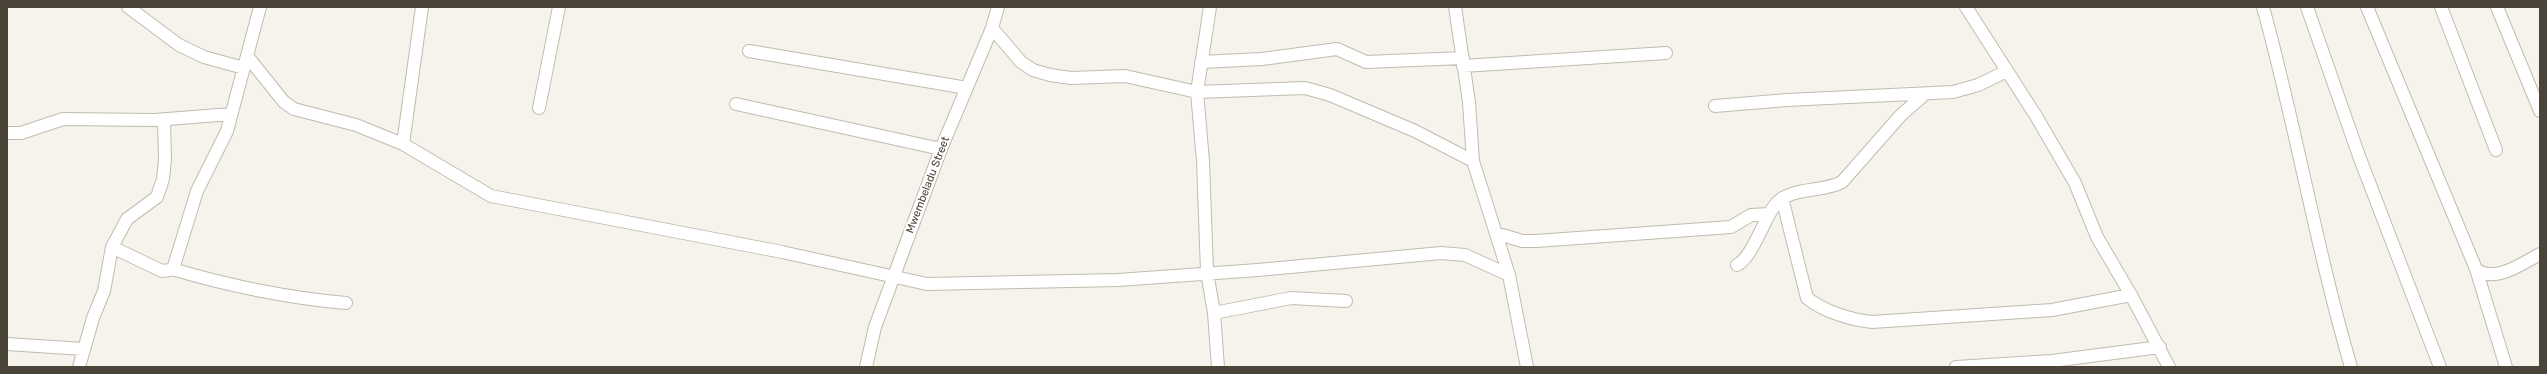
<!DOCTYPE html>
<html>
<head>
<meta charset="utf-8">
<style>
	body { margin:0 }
	#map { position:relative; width:2547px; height:374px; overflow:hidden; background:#f6f3ec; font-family:Rubik,sans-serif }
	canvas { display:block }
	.frame { position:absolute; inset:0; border:8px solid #4b4439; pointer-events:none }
</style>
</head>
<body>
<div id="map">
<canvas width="2547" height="374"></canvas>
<div class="frame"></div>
</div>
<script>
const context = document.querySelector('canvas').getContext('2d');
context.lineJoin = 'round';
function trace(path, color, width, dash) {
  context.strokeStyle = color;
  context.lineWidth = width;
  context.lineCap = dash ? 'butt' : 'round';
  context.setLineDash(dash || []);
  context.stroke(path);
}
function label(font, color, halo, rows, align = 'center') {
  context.font = font + ' Rubik,sans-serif';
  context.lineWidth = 4;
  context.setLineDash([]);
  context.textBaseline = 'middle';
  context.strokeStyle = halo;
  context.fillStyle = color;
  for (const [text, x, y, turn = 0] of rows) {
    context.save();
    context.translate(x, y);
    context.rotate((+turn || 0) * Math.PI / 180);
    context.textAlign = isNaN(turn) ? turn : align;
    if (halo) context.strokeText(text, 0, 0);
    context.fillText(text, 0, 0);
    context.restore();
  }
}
const minor = new Path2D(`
	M128 7 179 45 204 57 244 68
	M1210 7 1197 92 1203 161 1207 272 1214 313 1218 367
	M1455 7 1469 102 1473 161 1509 275 1527 367
	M1966 7 2036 116 2075 183 2097 237 2131 295 2169 367
	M2263 7C2296 126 2316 248 2351 367
	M2307 7 2359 156 2440 367
	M2367 7 2476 269C2494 284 2523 263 2540 254
	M2441 7 2496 150
	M2497 7 2540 111
	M992 28 1021 62 1033 70 1050 75 1071 78 1125 76 1197 92 1305 88 1330 95 1415 131 1473 161
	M749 51 967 88
	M247 56 284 102 294 109 356 125 403 144 491 196 782 252 927 284 1118 280 1258 270 1441 253 1465 255 1509 275
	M1201 62 1262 59 1337 49 1366 62 1463 58
	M1463 66 1666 53
	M736 104 941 149
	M1715 106 1787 100 1953 92 1978 85 2007 71
	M539 108 559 7
	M7 133H21L63 119 155 120 231 114
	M403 144 422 7
	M1782 198 1807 298C1823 311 1851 320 1872 322L2052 310 2131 295
	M1496 233 1522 241H1536L1731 227 1751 215 1769 214
	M112 247 162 271 170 270 174 266 197 191 227 131 260 7
	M1737 265C1752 258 1764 219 1775 205 1790 186 1822 193 1842 182L1901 115 1924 95
	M172 269C230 286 287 298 346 303
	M2476 269 2506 367
	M1214 313 1291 298 1346 301
	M7 344 83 349
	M79 367 93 318 104 291 112 247 127 219 157 197 163 179 165 159 164 119
	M866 367 875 327 941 149 992 28 998 7
	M1956 367 2052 361 2160 347`);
trace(minor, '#c2bbae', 14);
trace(minor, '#fff', 12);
label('11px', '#4b4439', '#fff', [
	["Mwembeladu Street",928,185,-69]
]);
</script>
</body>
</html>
